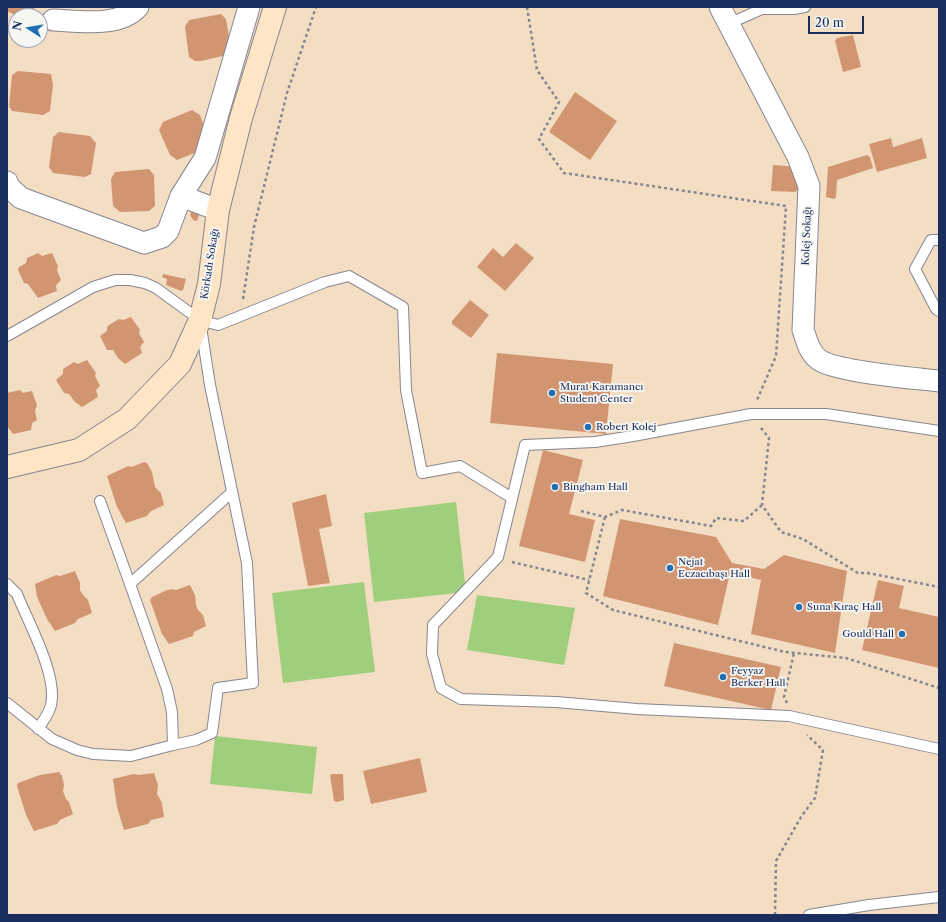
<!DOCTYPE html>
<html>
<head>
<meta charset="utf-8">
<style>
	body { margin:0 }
	#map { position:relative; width:946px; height:922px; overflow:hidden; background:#f3dec3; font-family:"Libre Caslon Text",serif }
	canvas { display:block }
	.frame { position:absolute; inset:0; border:8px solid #1b2f5e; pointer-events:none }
	.north { position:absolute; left:8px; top:8px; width:40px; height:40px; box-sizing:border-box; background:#f6f6f2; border:1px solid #9ea6b7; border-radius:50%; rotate:282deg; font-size:11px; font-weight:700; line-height:16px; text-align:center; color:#1b2f5e }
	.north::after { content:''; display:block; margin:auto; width:14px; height:18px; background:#1f6fb2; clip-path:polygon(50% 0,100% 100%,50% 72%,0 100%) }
	.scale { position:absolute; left:808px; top:16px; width:56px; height:18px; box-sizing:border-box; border:2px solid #1b2f5e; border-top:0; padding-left:5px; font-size:12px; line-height:14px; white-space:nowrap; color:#1b2f5e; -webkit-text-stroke:3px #f6f6f2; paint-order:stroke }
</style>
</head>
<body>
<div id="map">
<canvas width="946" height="922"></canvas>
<div class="frame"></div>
<div class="north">N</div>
<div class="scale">20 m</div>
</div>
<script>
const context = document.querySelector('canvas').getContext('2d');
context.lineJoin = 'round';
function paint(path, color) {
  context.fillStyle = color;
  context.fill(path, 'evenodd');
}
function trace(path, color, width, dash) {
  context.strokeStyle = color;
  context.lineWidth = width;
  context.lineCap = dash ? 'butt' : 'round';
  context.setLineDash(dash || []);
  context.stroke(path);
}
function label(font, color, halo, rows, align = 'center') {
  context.font = font + ' "Libre Caslon Text",serif';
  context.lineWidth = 3.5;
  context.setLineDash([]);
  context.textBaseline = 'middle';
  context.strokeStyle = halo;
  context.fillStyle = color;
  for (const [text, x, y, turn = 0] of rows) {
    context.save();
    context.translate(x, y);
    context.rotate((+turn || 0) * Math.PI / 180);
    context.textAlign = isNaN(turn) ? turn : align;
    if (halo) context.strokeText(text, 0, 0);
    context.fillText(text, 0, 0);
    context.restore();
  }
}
paint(new Path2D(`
	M456 502 466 592 374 602 364 513Z
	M364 582 375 672 283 683 272 593Z
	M477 595 575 608 564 665 467 650Z
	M215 736 317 747 312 794 210 784Z`), '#9fce7c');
paint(new Path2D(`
	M7 7H35L30 16H17L7 11Z
	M221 14 226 19 231 49 227 55 201 61H195L189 57 185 27 189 20Z
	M853 35 861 67 843 72 835 41 837 38Z
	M18 71 51 74 53 85 50 111 43 115 12 111 9 106 12 75Z
	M575 92 617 121 590 160 549 132Z
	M192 110 200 115 210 141 207 148 177 160 170 155 159 130 163 122Z
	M59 132 90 136 96 143 91 174 85 177 53 173 49 167 53 137Z
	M891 138 893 147 922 138 927 158 877 172 869 144Z
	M867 155 870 157 873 168 837 180 836 197 834 199 826 197 828 167Z
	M773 165 798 167 804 186 795 192 771 191Z
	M149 169 154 175 155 206 149 211 120 212 113 206 111 179 115 172Z
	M193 208 201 210 197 221 193 220 190 215Z
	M516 243 534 258 505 291 477 267 493 248 503 257Z
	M38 253 42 256 52 253 58 266 57 270 61 280 56 285 57 291 38 298 28 284 24 283 18 270 19 267 26 263 27 258Z
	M163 274 186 279 183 290 181 291 166 285 167 279 162 277Z
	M470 300 489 315 471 338 452 324V321Z
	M131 317 140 330 139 333 144 342 140 347 142 353 125 364 118 358 113 350H107L100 336 107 331V327L109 325 119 319 123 320Z
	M497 353 613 364 606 434 490 423Z
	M87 360 96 373 95 376 100 386 96 390 98 397 82 407 75 402 69 394 64 393 56 380 63 374V369L74 362 78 364Z
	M20 390 23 393 32 391 37 405 35 411 37 420 32 423 31 430 13 434 7 426V393Z
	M543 450 583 460 569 514 595 520 585 562 519 546Z
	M144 462 147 463 152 472 155 487 161 493 164 505 151 511 147 516 126 523 117 507 107 476 128 466 132 467Z
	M326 494 332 526 319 529 330 583 308 586 292 503Z
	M620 519 716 537 732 563 764 569 784 555 847 571 835 653 751 634 761 580 730 573 718 625 603 596Z
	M75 571 80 583V590L83 595 88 600 92 613 78 619 75 623 55 631 47 619 37 597 35 584 56 575 60 576Z
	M878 580 904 586 899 608 939 617V668L862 650Z
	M190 585 195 595 196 605 198 610 203 615 206 626 194 632 193 636 169 644 162 634 150 600 152 597 167 590 173 589 176 590Z
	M674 643 781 667 771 710 664 686Z
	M420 758 427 792 371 804 363 771Z
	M59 772 62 776 64 785 63 791 66 799 69 802 73 814 60 820 57 824 34 831 26 815 17 786 18 783 40 775Z
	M154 773 158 785 157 794 162 803 164 817 151 820 148 824 124 830 117 807 113 779 133 774 139 775Z
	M332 774H343L344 800 337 802 334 801 330 775Z`), '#d29572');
const lane = new Path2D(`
	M728 24 762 9H794L805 7
	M939 240H931L915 269 936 309 939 311
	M7 336 93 287 115 280H130L145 283 156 288 200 320 218 325 325 282 349 276 403 307 406 390 422 473 460 466 512 498
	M939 431 826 414H751L633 436 595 442 525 445 498 557 433 625 432 654 441 688 461 699 556 702 637 709 789 716 939 749
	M100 501 130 584
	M7 584 17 594C28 622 58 675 51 705 49 714 43 721 38 729
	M7 703 52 739 77 750 93 754 131 756 173 745 172 712 167 689 130 584 231 493
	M173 745 196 740 212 733 218 688 253 683 247 563 210 385 201 327
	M809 915 869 905 939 897`);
const street = new Path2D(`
	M720 7 798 157 809 186 803 330C807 341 809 352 818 359 834 372 915 378 939 381
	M53 20C78 21 119 28 138 7
	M7 182 9 187 21 198 144 243 162 237 168 231 181 196 205 158 249 7
	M181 196 218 210`);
const secondary = new Path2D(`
	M7 467 79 450 127 419 180 364 200 320 209 284 218 210 241 118 275 7`);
trace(lane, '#878690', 12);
trace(street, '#878690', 23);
trace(secondary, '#878690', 24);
trace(new Path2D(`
	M527 7 537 70 559 102 539 139 564 173 786 206 776 356 757 400
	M243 299 254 227 287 93 316 7
	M761 428 769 438 762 505 781 532 803 539 858 573H868L939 587
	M581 511 605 517 622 510 711 526 716 518 744 521 762 505
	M605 517 586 593 613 610 785 652 846 658 939 688
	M512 562 589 580
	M787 703 784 697 794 653
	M775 915 776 861 801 817 815 798 823 750 807 735`), '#878690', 2.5, [3, 3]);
trace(lane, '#fff', 10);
trace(street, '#fff', 21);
trace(secondary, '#fde5c5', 22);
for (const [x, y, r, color] of [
	[552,393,4,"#1f6fb2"],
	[588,427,4,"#1f6fb2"],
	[555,487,4,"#1f6fb2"],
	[670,568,4,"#1f6fb2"],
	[799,607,4,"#1f6fb2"],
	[902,634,4,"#1f6fb2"],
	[723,677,4,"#1f6fb2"]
]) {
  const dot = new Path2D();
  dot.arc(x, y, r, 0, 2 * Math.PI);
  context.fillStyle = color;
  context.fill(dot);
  trace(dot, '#f6f6f2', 1.5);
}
label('10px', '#1b2f5e', '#f6f6f2', [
	["Kolej Sokağı",807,236,-88],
	["Körkadı Sokağı",210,264,-81]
]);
label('10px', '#1b2f5e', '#f6f6f2', [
	["Murat Karamancı",560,387],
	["Student Center",560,399],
	["Robert Kolej",596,427],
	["Bingham Hall",563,487],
	["Nejat",678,562],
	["Eczacıbaşı Hall",678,574],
	["Suna Kıraç Hall",807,607],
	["Gould Hall",894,634,"right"],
	["Feyyaz",731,671],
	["Berker Hall",731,683]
], 'left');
</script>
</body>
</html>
